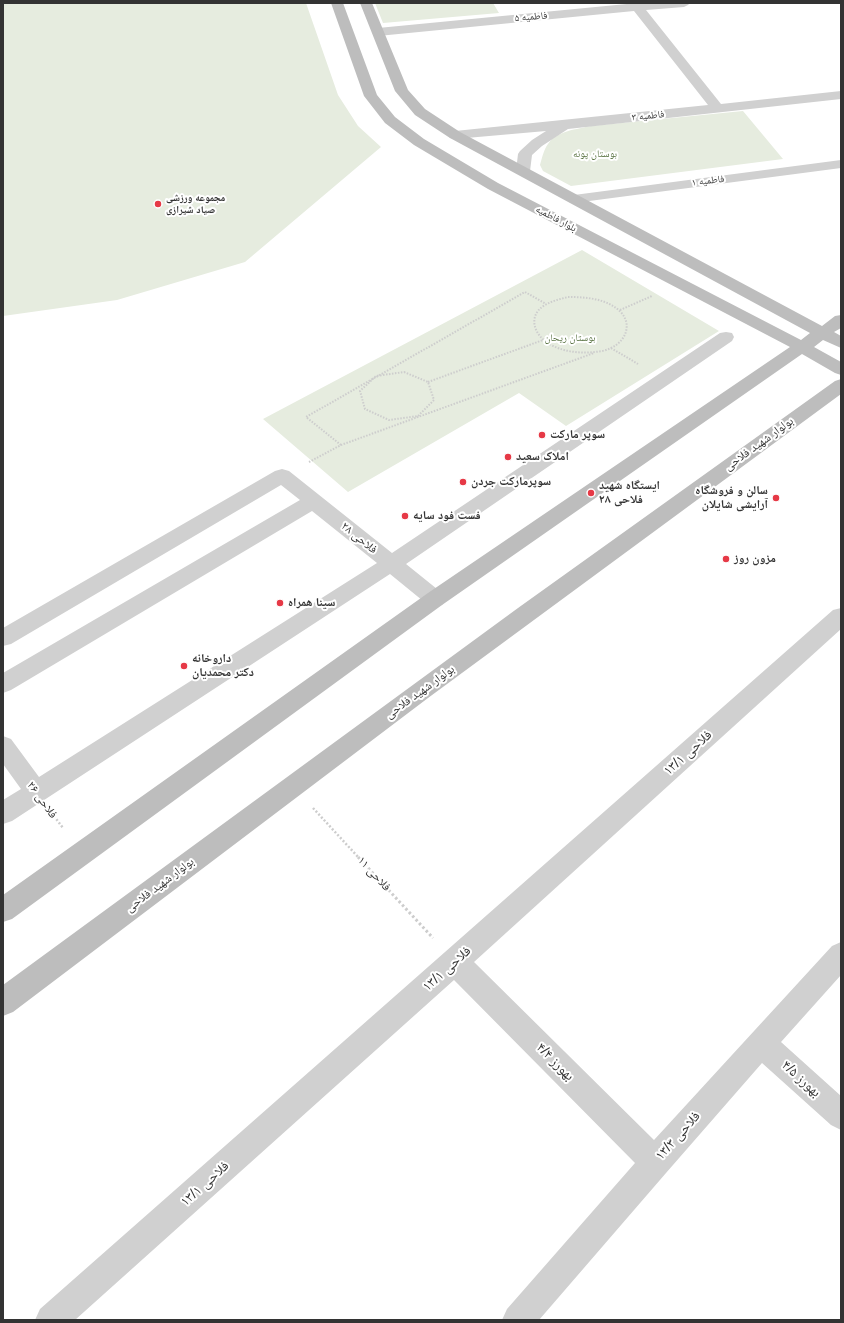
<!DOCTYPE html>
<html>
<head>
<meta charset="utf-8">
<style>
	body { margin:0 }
	#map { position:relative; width:844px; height:1323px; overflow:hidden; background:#fff; font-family:Helvetica,sans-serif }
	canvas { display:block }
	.frame { position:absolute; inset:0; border:4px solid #333; pointer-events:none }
</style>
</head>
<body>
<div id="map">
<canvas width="844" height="1323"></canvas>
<div class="frame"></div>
</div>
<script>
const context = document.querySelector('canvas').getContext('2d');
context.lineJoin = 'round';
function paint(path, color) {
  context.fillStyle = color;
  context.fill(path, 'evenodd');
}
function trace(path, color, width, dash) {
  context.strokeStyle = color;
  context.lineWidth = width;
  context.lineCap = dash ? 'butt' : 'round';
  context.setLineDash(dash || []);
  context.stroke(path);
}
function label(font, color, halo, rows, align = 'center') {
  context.font = font + ' Helvetica,"Noto Naskh Arabic",sans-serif';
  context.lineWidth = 4;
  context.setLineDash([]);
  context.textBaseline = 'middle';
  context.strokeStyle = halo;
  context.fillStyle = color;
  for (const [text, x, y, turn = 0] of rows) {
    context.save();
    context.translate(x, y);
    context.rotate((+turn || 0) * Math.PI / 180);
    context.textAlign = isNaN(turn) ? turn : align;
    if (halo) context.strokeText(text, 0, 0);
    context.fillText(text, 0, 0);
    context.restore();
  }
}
paint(new Path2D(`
	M3 3H306L338 95 358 126 381 147 245 262 117 300 3 316Z
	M375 3H493L499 13 383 23Z
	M743 111 783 159 571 186 543 171 540 165C542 158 544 149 548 144 556 131 578 129 591 126Z
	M582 250 719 331 566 426 519 393 348 492 263 419Z`), '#e6ecdf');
trace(new Path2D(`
	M568 297C583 297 600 298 613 306 637 320 627 346 602 351 585 354 567 353 551 345 535 337 526 316 545 305 552 301 560 299 568 297Z
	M620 310 652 296
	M611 348 638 364
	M404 372 428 382 434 400 418 416 389 420 365 409 360 391 376 376Z
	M428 382 543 340
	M341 445 306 417 525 292 546 304
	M309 462 341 445 594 353`), '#cdcdcd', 2, [1.5, 1.5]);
trace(new Path2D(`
	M313 808 359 858
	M54 816 63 828`), '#cdcdcd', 2.5, [2, 2]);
trace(new Path2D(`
	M358 857 433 938`), '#cdcdcd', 3, [2.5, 2.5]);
paint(new Path2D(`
	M637 3H690L688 5 684 7 646 10 721 104 841 91V99L568 129 542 146 532 155 530 171 528 174 523 175 518 174 516 171 518 154 520 151 532 140 546 131 455 139 450 138 448 135 450 132 455 131 708 105 634 11 378 36 374 35 372 32 374 29 378 28Z
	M841 160V168L574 203 569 202 567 199 569 196 574 195Z
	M726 332 732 333 734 337 732 341 406 564 442 593 446 599 442 605 435 607 428 605 390 574 12 821 3 824V800L21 789 3 764V736L11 739 39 777 377 563 312 511 11 690 3 693V673L300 500 281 485 11 644 3 646V628L275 471 282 469 289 471 392 553 720 333Z
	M841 608V629L474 962 654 1140 832 946 841 942V975L781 1042 841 1096V1130L831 1125 762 1063 666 1173 539 1320H502L507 1309 635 1163 454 980 75 1320H35L40 1309 833 610Z`), '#d0d0d0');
paint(new Path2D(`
	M331 3H343L377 95 395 117 424 139 498 183 801 340 810 333 450 138 415 115 395 91 360 3H372L408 90 425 109 460 132 822 326 835 316 841 315V328L834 332 841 336V348L823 340 814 347 841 362V375L835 373 802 354 442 605 12 919 3 922V895L428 593 790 347 488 189 414 145 385 123 364 96Z
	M841 379V394L428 698 13 1012 3 1016V985L518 608 835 381Z`), '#bdbdbd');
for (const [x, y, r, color] of [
	[158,204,4,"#e63946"],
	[542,435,4,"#e63946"],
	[508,457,4,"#e63946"],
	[463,482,4,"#e63946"],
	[591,493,4,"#e63946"],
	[776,498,4,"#e63946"],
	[405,516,4,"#e63946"],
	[726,559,4,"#e63946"],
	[280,603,4,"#e63946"],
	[184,666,4,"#e63946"]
]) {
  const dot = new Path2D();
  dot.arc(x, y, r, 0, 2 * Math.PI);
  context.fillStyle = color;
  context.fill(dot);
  trace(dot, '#fff', 1.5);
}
label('10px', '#333', '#fff', [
	["فاطمیه ۵",531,17,-5],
	["فاطمیه ۳",648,116,-6],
	["فاطمیه ۱",708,181,-7],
	["بلوار فاطمیه",556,219,28]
]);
label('10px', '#56703f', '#fff', [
	["بوستان پونه",595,154],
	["بوستان ریحان",570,338]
]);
label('bold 10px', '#333', '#fff', [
	["مجموعه ورزشی",166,198],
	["صیاد شیرازی",166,210]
], 'left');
label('bold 12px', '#333', '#fff', [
	["سوپر مارکت",550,435],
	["املاک سعید",516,457],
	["سوپرمارکت جردن",471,482],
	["ایستگاه شهید",599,486],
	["فلاحی ۲۸",599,500],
	["سالن و فروشگاه",768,491,"right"],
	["آرایشی شایلان",768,505,"right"],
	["فست فود سایه",413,516],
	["مزون روز",734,559],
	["سینا همراه",288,603],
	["داروخانه",192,659],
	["دکتر محمدیان",192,673]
], 'left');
label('12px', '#333', '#fff', [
	["بولوار شهید فلاحی",759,444,-36],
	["فلاحی ۲۸",359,538,39],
	["بولوار شهید فلاحی",420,692,-36],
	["فلاحی ۲۶",42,800,54],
	["فلاحی ۱۱",374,874,47],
	["بولوار شهید فلاحی",160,885,-37]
]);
label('14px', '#333', '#fff', [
	["فلاحی ۱۳/۱",688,753,-42],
	["فلاحی ۱۳/۱",447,969,-42],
	["بهورز ۴/۴",555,1062,45],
	["بهورز ۴/۵",801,1079,42],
	["فلاحی ۱۳/۳",678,1136,-48],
	["فلاحی ۱۳/۱",205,1184,-42]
]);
</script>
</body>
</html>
